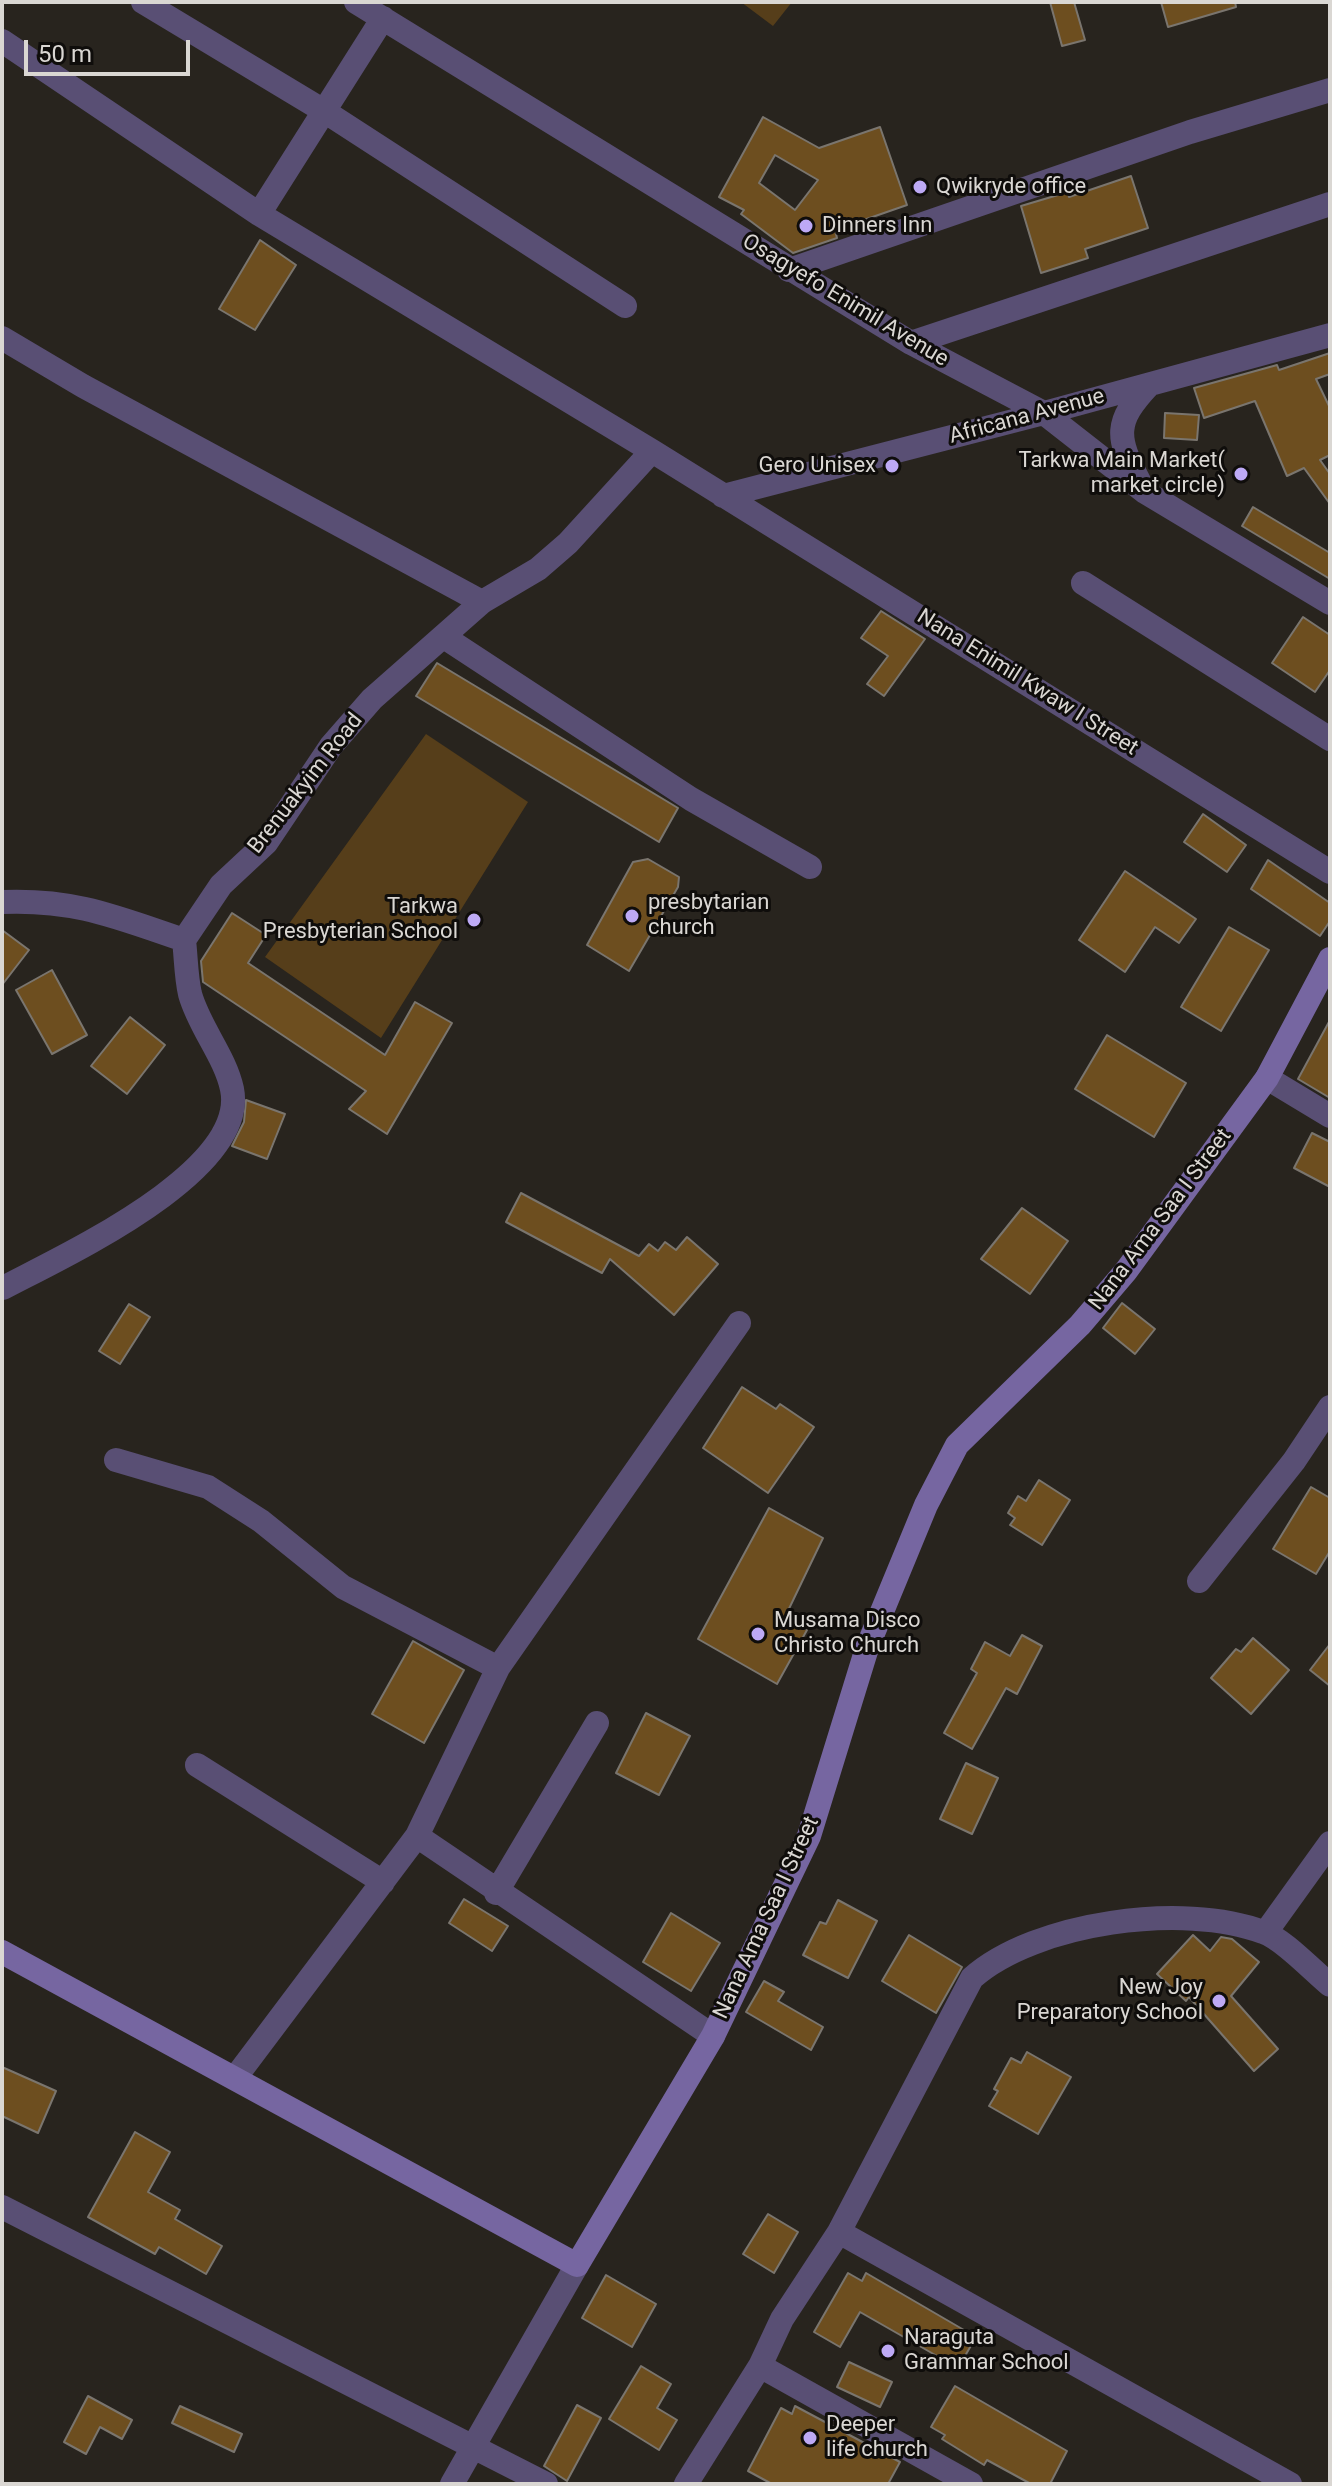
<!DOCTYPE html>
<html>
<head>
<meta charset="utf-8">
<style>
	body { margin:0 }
	#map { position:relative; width:1332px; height:2486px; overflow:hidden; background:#28241e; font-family:Roboto,sans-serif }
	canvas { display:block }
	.frame { position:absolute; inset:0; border:4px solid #dad7d3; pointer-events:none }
	.scale { position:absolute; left:24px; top:40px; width:166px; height:36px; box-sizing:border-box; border:4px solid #dad7d3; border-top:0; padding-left:10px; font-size:24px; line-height:28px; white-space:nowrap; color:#dad7d3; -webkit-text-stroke:6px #0f0d0b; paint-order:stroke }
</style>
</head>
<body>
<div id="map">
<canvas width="1332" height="2486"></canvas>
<div class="frame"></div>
<div class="scale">50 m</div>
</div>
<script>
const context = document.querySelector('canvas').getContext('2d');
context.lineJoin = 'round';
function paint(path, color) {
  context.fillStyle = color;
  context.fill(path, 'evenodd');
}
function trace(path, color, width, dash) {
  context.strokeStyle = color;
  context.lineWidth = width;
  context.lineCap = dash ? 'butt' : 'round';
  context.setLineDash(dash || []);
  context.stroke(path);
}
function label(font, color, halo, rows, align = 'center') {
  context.font = font + ' Roboto,sans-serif';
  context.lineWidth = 6;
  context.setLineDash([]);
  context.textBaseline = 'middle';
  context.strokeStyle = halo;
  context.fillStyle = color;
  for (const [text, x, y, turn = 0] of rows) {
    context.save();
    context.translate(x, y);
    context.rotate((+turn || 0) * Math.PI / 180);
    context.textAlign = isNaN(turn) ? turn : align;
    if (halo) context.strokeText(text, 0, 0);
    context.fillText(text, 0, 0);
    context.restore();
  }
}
paint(new Path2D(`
	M741 2H792L773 26Z
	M426 734 528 802 381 1038 265 957Z`), '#563e1a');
const building = new Path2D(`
	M1050 2H1074L1085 40 1062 46Z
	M1161 2H1235L1236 7 1168 27Z
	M763 117 819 148 880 127 907 205 835 230 837 238 793 253 741 214 744 210 719 197ZM775 155 818 180 795 210 759 183Z
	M1131 176 1148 228 1085 249 1088 258 1041 273 1021 206 1068 192 1069 197Z
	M260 240 296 265 255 330 219 309Z
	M1330 353V374L1316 379 1330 408V455L1320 460 1330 474V504L1304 468 1287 476 1255 401 1204 418 1194 388 1277 365 1279 370Z
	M1165 413 1199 415 1197 440 1164 438Z
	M1253 507 1330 553V579L1242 526Z
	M881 611 925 639 884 696 867 684 888 656 861 638Z
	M1303 617 1330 635V670L1315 692 1272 663Z
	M437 663 678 808 659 842 416 696Z
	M1203 814 1246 845 1227 872 1184 842Z
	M648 859 679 877 678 887 629 971 587 945 633 862Z
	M1268 860 1330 903V921L1320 936 1251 889Z
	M1125 871 1196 919 1179 943 1155 927 1125 972 1079 940Z
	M232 913 266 935 248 963 385 1055 415 1002 452 1023 387 1134 349 1109 366 1091 203 982 201 961Z
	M1229 927 1269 950 1221 1031 1181 1007Z
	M2 930 29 950 2 985Z
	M52 970 87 1035 52 1054 16 990Z
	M130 1017 165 1045 127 1094 91 1066Z
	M1330 1020V1098L1298 1079Z
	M1107 1035 1186 1083 1154 1137 1075 1089Z
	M246 1100 285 1114 267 1159 232 1146 244 1122Z
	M1312 1133 1330 1142V1187L1294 1168Z
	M521 1193 639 1256 649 1244 658 1251 665 1242 676 1250 687 1237 718 1264 674 1315 610 1259 602 1273 506 1222Z
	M1022 1208 1068 1241 1030 1294 981 1259Z
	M1122 1303 1155 1329 1135 1354 1103 1328Z
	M129 1304 150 1317 120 1364 99 1351Z
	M742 1387 776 1409 780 1404 814 1427 768 1493 703 1448Z
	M1039 1480 1070 1500 1042 1545 1010 1525 1015 1518 1008 1513 1018 1496 1026 1501Z
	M1311 1487 1330 1498V1551L1316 1574 1273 1549Z
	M769 1508 823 1538 785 1617 807 1630 777 1684 698 1639Z
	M1022 1635 1042 1646 1017 1694 1006 1688 972 1749 944 1733 977 1673 971 1669 985 1642 1010 1656Z
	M1253 1638 1289 1670 1251 1714 1211 1678 1236 1649 1241 1652Z
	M413 1641 464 1670 424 1743 372 1714Z
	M1330 1644V1686L1310 1670Z
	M646 1713 690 1736 659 1795 616 1773Z
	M966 1763 998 1778 972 1834 940 1819Z
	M464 1899 508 1926 492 1951 449 1923Z
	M838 1900 877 1921 848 1978 803 1955 820 1922 826 1924Z
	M671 1913 720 1943 691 1991 643 1962Z
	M909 1935 962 1967 936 2013 882 1981Z
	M1193 1935 1210 1951 1221 1937 1232 1939 1259 1962 1231 1996 1278 2049 1254 2071 1189 1997 1186 2001 1157 1974Z
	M764 1981 784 1992 778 2001 823 2027 811 2050 746 2012Z
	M1027 2052 1071 2077 1038 2134 989 2106 998 2091 994 2089 1011 2058 1021 2063Z
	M2 2067 56 2091 38 2133 2 2116Z
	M135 2132 170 2152 148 2192 180 2210 175 2219 222 2246 206 2274 159 2247 155 2254 88 2217Z
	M768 2214 798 2232 774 2273 743 2254Z
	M848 2273 862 2281 866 2273 976 2337 958 2368 860 2312 840 2347 814 2332Z
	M606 2275 656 2304 632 2347 582 2318Z
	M849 2362 892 2382 880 2407 837 2387Z
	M641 2366 671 2384 657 2408 677 2420 659 2450 609 2419Z
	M955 2386 1067 2451 1050 2484H1031L987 2460 984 2465 942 2439 945 2435 931 2427Z
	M88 2396 132 2420 122 2439 100 2427 86 2454 64 2442Z
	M577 2405 601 2418 567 2481 544 2466Z
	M180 2406 242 2434 234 2452 172 2423Z
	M795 2406 900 2462 888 2484H772L748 2471 781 2408 792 2414Z`);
paint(building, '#6d4e1f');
trace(building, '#7a756e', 2);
trace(new Path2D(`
	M143 2 324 111 625 306
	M356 2 911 343 1044 413 1145 492 1330 603
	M2 41 259 214 652 451 1330 872
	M259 214 383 18
	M789 270 1190 132 1330 90
	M2 338 83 386 482 602
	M911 343 1330 204
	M1139 481C1116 437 1114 422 1149 385
	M723 496 1044 413 1330 335
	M1083 583 1330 739
	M444 637 691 799 810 867
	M2 902C75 899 116 917 184 940
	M1267 1078 1330 1116
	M3 1288C61 1257 249 1172 232 1089 225 1056 199 1027 190 994 186 977 186 957 184 940L221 885 266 843 331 746 372 699 482 602 538 569 568 543 652 451
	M116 1460 208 1487 261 1521 343 1587 498 1668
	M1199 1581 1294 1461 1330 1407
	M197 1765 383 1882
	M417 1836 713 2036
	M496 1893 597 1723
	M1266 1932 1330 1843
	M235 2078 417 1836 498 1668 739 1323
	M2 2207 546 2484
	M839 2232 782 2319 760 2366 971 2484
	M452 2484 577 2265
	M686 2484 760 2366
	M1290 2484 839 2232 972 1978C1035 1922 1184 1902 1263 1932 1283 1939 1313 1971 1330 1985`), '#594f74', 24);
trace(new Path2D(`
	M2 1952 577 2265 713 2036 809 1836 867 1648 926 1505 957 1445 1080 1325 1126 1271 1267 1078 1330 959`), '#7666a1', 24);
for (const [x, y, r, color] of [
	[920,187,8,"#bda9f5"],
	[806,226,8,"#bda9f5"],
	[892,466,8,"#bda9f5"],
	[1241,474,8,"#bda9f5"],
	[632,916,8,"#bda9f5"],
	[474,920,8,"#bda9f5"],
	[758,1634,8,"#bda9f5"],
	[1219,2001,8,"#bda9f5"],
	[888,2351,8,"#bda9f5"],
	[810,2438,8,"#bda9f5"]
]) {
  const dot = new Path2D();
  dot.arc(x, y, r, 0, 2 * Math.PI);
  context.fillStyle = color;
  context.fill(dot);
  trace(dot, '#0f0d0b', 3);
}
label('22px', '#dad7d3', '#0f0d0b', [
	["Qwikryde office",936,187],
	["Dinners Inn",822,226],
	["Tarkwa Main Market(",1225,461,"right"],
	["market circle)",1225,486,"right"],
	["Gero Unisex",876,466,"right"],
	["presbytarian",648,903],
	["church",648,928],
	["Tarkwa",458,907,"right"],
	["Presbyterian School",458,932,"right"],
	["Musama Disco",774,1621],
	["Christo Church",774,1646],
	["New Joy",1203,1988,"right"],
	["Preparatory School",1203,2013,"right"],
	["Naraguta",904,2338],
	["Grammar School",904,2363],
	["Deeper",826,2425],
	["life church",826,2450]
], 'left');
label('22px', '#dad7d3', '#0f0d0b', [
	["Osagyefo Enimil Avenue",845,301,31],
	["Africana Avenue",1027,417,-15],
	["Nana Enimil Kwaw I Street",1027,683,32],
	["Brenuakyim Road",306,784,-52],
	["Nana Ama Saa I Street",1161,1220,-53],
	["Nana Ama Saa I Street",767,1918,-65]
]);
</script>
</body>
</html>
